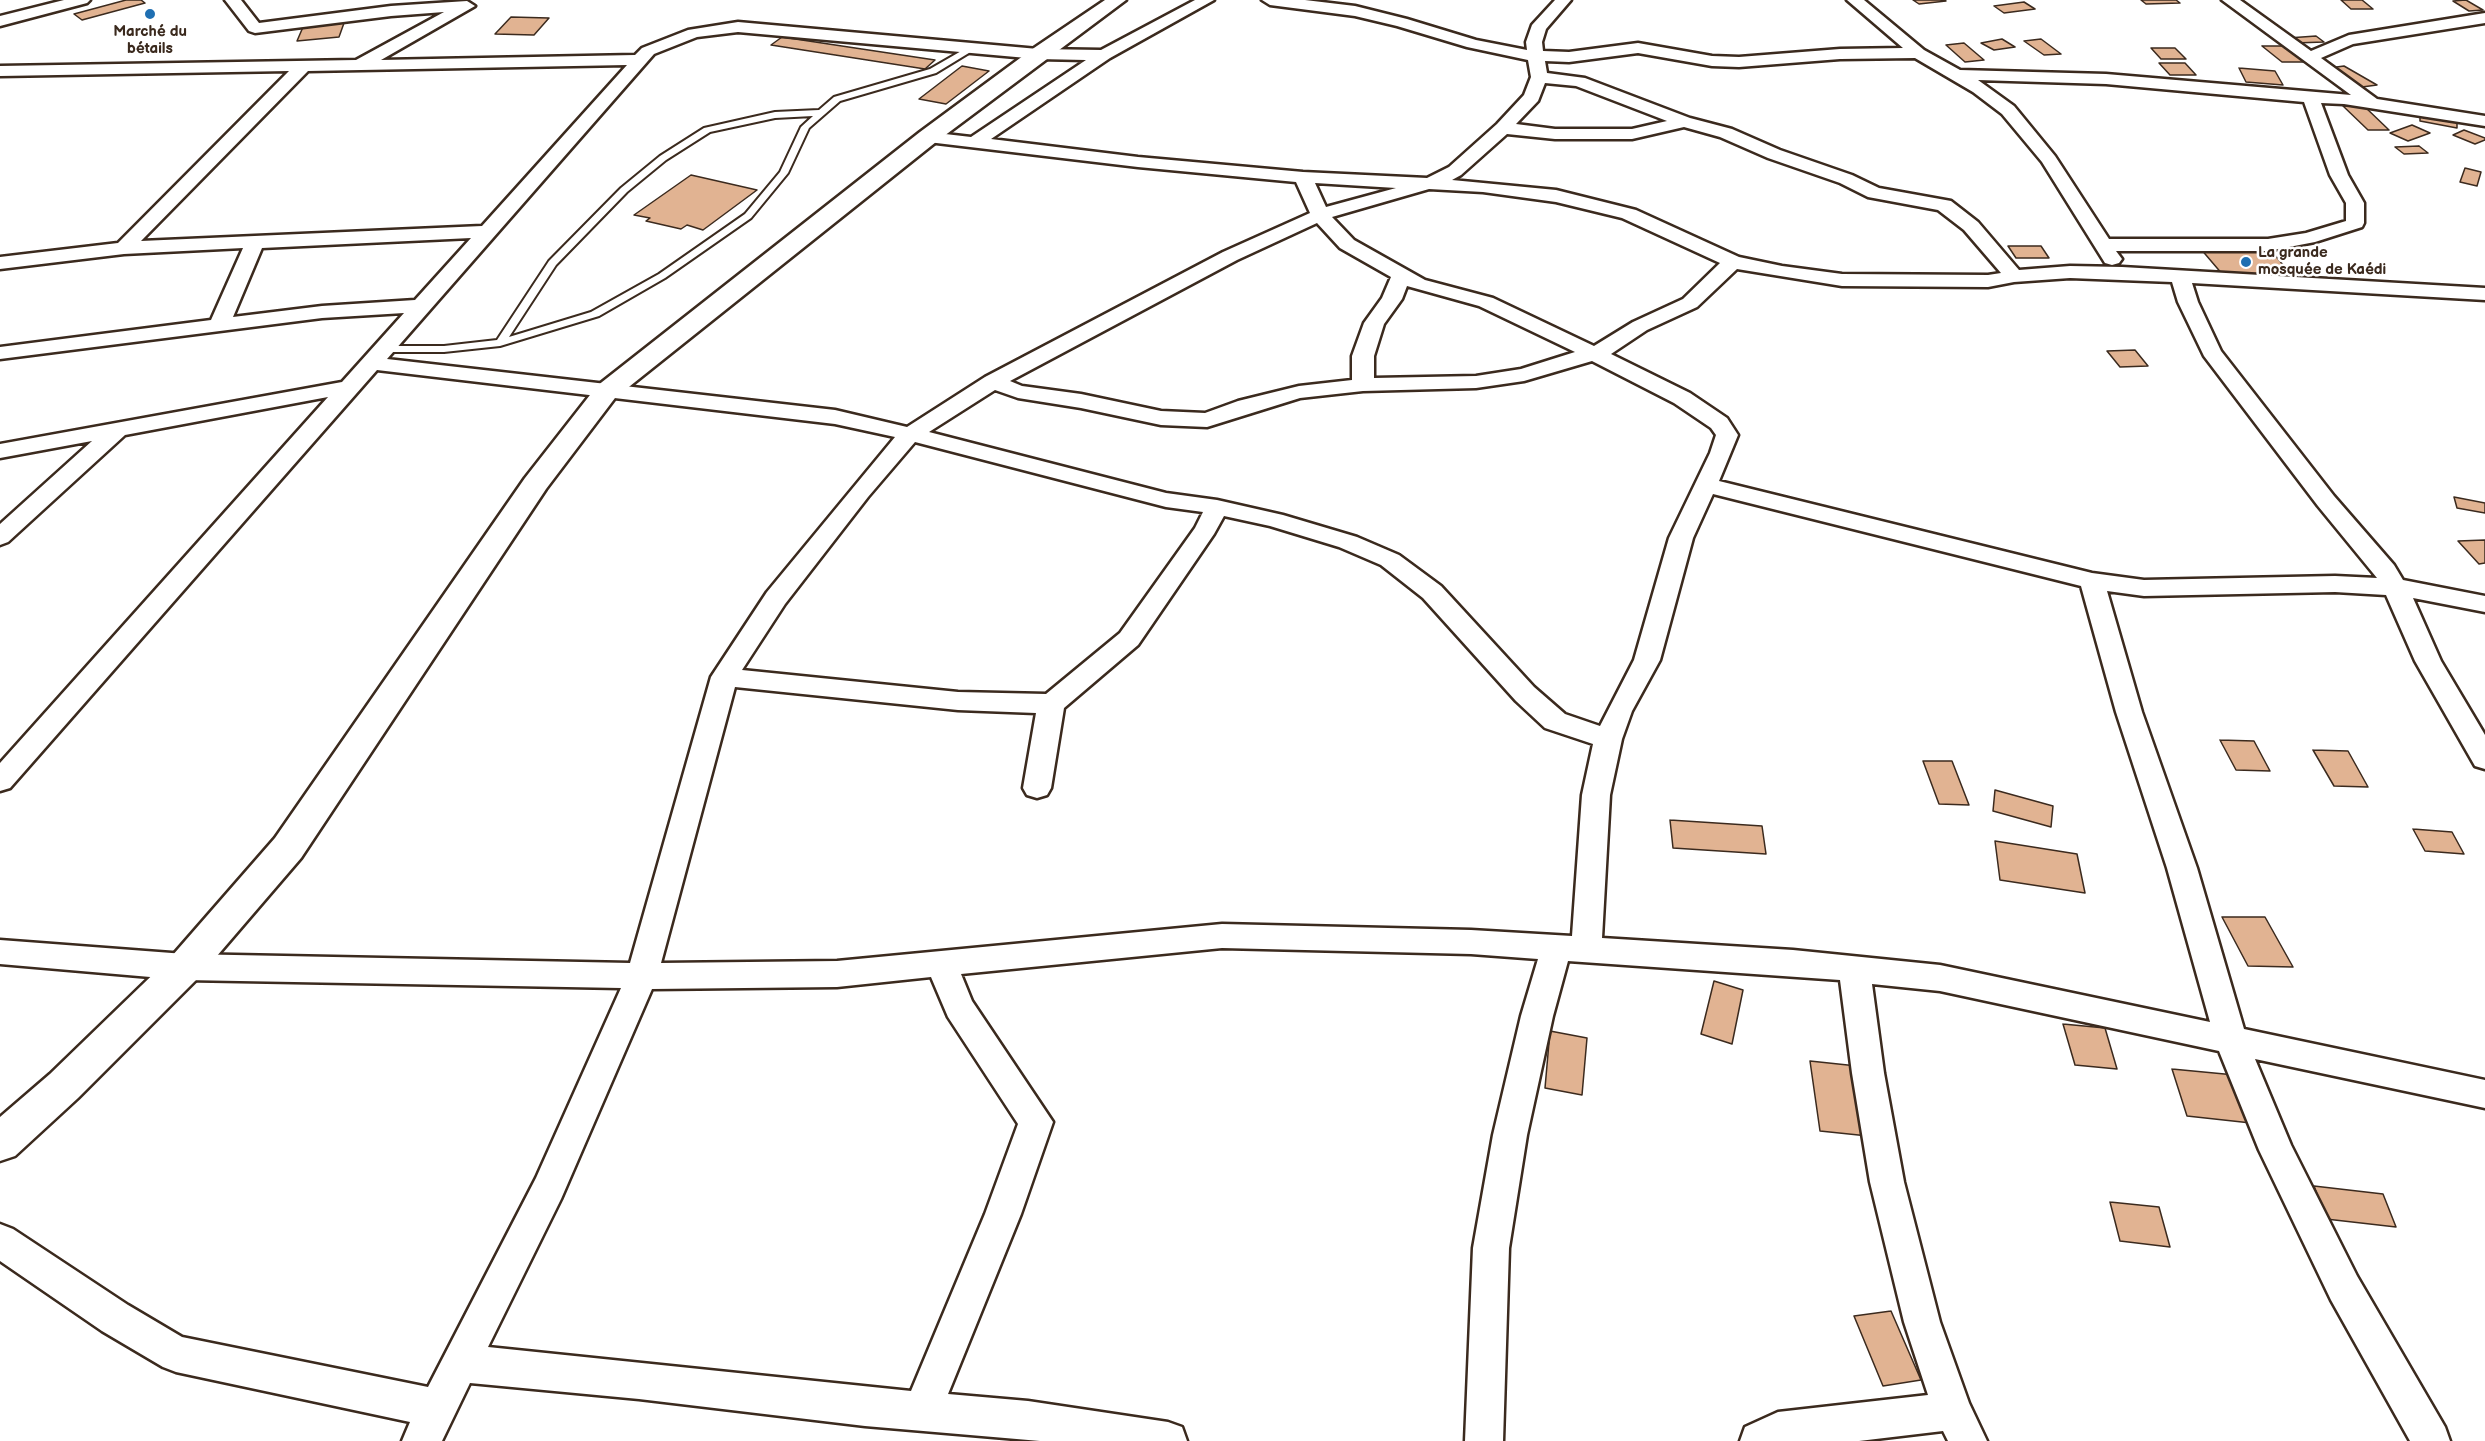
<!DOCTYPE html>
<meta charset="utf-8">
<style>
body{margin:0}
canvas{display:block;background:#fff}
</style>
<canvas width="2485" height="1441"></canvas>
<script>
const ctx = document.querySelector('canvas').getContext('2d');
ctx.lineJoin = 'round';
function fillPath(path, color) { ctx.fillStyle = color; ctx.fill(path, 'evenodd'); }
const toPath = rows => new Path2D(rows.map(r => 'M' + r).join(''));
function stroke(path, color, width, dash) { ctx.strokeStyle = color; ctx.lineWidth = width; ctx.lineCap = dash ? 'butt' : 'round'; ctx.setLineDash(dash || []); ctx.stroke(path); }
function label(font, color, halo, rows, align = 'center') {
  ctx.font = font + ' "Balsamiq Sans",sans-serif'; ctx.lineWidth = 5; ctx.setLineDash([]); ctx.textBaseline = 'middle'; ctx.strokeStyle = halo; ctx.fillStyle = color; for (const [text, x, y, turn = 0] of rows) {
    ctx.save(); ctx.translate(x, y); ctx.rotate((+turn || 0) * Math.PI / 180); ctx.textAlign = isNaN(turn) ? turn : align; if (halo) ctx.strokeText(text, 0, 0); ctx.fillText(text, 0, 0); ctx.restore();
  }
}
const building = toPath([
 [126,0,141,0,145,3,82,20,74,14,126,0],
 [1913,0,1944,0,1946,1,1919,4,1913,0],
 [2141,0,2176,0,2180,3,2146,4,2141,0],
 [2341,0,2362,0,2373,9,2351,9,2341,0],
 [2466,0,2483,10,2469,11,2453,1,2466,0],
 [2024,2,2035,9,2004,13,1994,6,2024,2],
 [511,17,549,18,534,35,495,34,511,17],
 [344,23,339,37,297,41,303,27,344,23],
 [2316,36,2324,42,2295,43,2288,38,2316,36],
 [782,37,935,60,925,69,771,45,782,37],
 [2002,39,2015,47,1994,50,1981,43,2002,39],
 [2041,39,2061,54,2044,55,2024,41,2041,39],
 [1964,43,1984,60,1965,62,1946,45,1964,43],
 [2262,46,2284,46,2304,62,2282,62,2262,46],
 [2151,48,2175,48,2186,59,2161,59,2151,48],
 [2159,63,2185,63,2196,75,2170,75,2159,63],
 [962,66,989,71,946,104,919,99,962,66],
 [2344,66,2377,85,2362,87,2329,68,2344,66],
 [2239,68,2275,71,2283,85,2246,82,2239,68],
 [2343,106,2364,106,2389,130,2368,130,2343,106],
 [2420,113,2457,120,2457,128,2420,121,2420,113],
 [2412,125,2430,133,2408,141,2390,133,2412,125],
 [2464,130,2485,138,2485,140,2475,144,2453,135,2464,130],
 [2419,146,2428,153,2404,154,2395,147,2419,146],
 [2465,168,2481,172,2477,186,2460,182,2465,168],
 [691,175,757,190,703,230,687,225,681,229,646,221,650,218,634,215,691,175],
 [2008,246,2041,246,2049,258,2016,258,2008,246],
 [2200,248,2269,248,2294,278,2223,275,2200,248],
 [2135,350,2148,366,2120,367,2107,351,2135,350],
 [2454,497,2485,503,2485,513,2457,508,2454,497],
 [2485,540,2485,563,2479,564,2458,541,2485,540],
 [2220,740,2254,741,2270,771,2236,770,2220,740],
 [2313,750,2348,751,2368,787,2334,786,2313,750],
 [1923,761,1952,761,1969,805,1939,804,1923,761],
 [1995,790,2053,806,2051,827,1993,811,1995,790],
 [1670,820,1762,826,1766,854,1673,848,1670,820],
 [2413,829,2452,832,2464,854,2425,851,2413,829],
 [1995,841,2077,854,2085,893,2000,880,1995,841],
 [2222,917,2265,917,2293,967,2248,966,2222,917],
 [1714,981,1743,990,1732,1044,1701,1034,1714,981],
 [2063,1024,2105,1028,2117,1069,2075,1065,2063,1024],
 [1550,1031,1587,1038,1582,1095,1545,1088,1550,1031],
 [1810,1061,1857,1066,1868,1136,1820,1131,1810,1061],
 [2172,1069,2235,1075,2251,1123,2187,1116,2172,1069],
 [2314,1186,2383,1194,2396,1227,2326,1219,2314,1186],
 [2110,1202,2159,1207,2170,1247,2120,1241,2110,1202],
 [1891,1311,1921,1380,1883,1386,1854,1316,1891,1311]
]);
fillPath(building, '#e1b392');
stroke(building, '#3b2a1e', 1.5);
const service = toPath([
 [970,46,977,48,936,73,840,101,809,128,788,173,751,218,665,278,599,316,500,346,444,352,384,352,379,349,384,346,444,346,497,340,549,261,621,188,660,156,704,128,775,112,819,110,834,97,930,69,970,46],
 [813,116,801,127,780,172,745,214,659,274,591,312,509,337,556,265,627,192,666,160,710,132,775,118,813,116]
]);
const minor = toPath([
 [64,0,90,0,87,3,0,26,0,16,64,0],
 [225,0,241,0,259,23,391,6,467,1,475,6,381,60,635,55,642,48,688,30,738,22,1038,49,1101,50,1195,0,1214,0,1110,58,991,139,1138,157,1303,172,1427,178,1449,167,1497,124,1524,95,1531,77,1528,60,1467,47,1397,26,1355,16,1270,5,1262,0,1305,0,1355,6,1407,19,1476,40,1527,50,1526,42,1532,25,1555,0,1571,0,1546,29,1542,42,1543,51,1569,52,1638,43,1712,56,1739,57,1840,49,1903,48,1847,0,1864,0,1924,50,1960,70,2106,74,2351,95,2222,0,2240,0,2311,51,2349,35,2485,13,2485,23,2353,44,2321,58,2377,99,2485,116,2485,126,2344,104,2321,103,2348,175,2364,203,2364,223,2362,227,2315,242,2268,251,2116,251,2122,259,2119,263,2112,265,2105,263,2042,162,2002,114,1973,92,1915,58,1840,59,1739,67,1712,66,1638,53,1569,62,1545,61,1547,73,1585,78,1690,118,1732,129,1780,150,1852,175,1879,188,1951,201,1978,222,2019,270,2070,266,2122,267,2485,288,2485,300,2192,283,2198,302,2221,351,2334,496,2394,565,2403,580,2485,596,2485,612,2413,598,2441,661,2485,735,2485,769,2475,766,2415,661,2386,595,2335,592,2144,596,2107,591,2142,712,2197,868,2244,1029,2485,1080,2485,1108,2255,1059,2291,1145,2357,1276,2445,1427,2450,1441,2410,1441,2331,1300,2259,1150,2219,1051,1940,991,1872,984,1884,1073,1904,1182,1940,1322,1969,1403,1987,1441,1948,1441,1943,1431,1859,1441,1740,1441,1745,1427,1778,1412,1928,1395,1904,1322,1870,1182,1852,1073,1840,980,1568,961,1553,1016,1527,1135,1509,1248,1503,1441,1465,1441,1473,1248,1493,1135,1521,1016,1538,959,1471,954,1222,948,961,974,972,1001,1053,1122,1021,1214,948,1394,1028,1401,1168,1422,1182,1427,1187,1441,1040,1441,865,1426,639,1399,470,1383,442,1441,402,1441,410,1422,176,1372,163,1367,102,1331,0,1261,0,1224,13,1229,128,1305,182,1337,428,1387,536,1178,621,988,185,980,0,964,0,940,185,954,630,963,711,677,767,592,895,437,835,424,377,370,10,788,0,791,0,763,328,397,125,435,8,542,0,545,0,524,92,441,0,458,0,444,342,382,404,313,322,318,0,359,0,347,211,320,243,248,124,254,0,269,0,257,118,243,289,71,0,76,0,66,356,60,444,12,391,16,255,33,249,31,225,0],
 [738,32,1038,59,1086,60,971,137,928,132,922,133,919,137,922,141,928,142,1138,167,1296,182,1310,213,1223,252,985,377,907,427,835,410,387,359,654,54,697,37,738,32],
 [627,65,482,226,141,241,308,71,627,65],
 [1978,80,2106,84,2304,102,2330,175,2346,203,2346,221,2306,233,2268,239,2109,239,2055,156,2014,106,1978,80],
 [1545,83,1576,86,1667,121,1632,129,1555,129,1516,124,1538,101,1545,83],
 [1684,127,1720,137,1768,158,1840,183,1868,197,1938,210,1964,230,2001,273,1988,275,1842,274,1782,266,1739,257,1636,210,1556,190,1452,180,1461,175,1507,134,1555,139,1632,139,1684,127],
 [1315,183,1396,188,1326,207,1315,183],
 [1429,189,1483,192,1556,202,1622,218,1720,263,1683,299,1633,322,1594,346,1493,298,1425,280,1354,240,1332,217,1429,189],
 [1317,223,1340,248,1391,277,1382,298,1364,323,1352,356,1352,380,1299,386,1238,401,1205,413,1161,411,1081,394,1022,386,1010,381,1237,260,1317,223],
 [471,238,415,300,322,306,233,317,262,248,471,238],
 [1737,269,1842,286,1988,287,2014,282,2070,278,2172,282,2178,302,2204,356,2318,506,2377,578,2335,576,2144,580,2092,573,1719,481,1738,435,1727,418,1690,393,1611,354,1647,330,1697,307,1737,269],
 [1407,286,1479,306,1575,352,1521,369,1476,376,1374,378,1374,356,1384,324,1402,299,1407,286],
 [1592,361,1674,403,1711,428,1716,435,1710,453,1669,538,1634,660,1600,726,1565,714,1534,687,1441,586,1399,555,1357,537,1283,515,1217,500,1166,493,929,432,995,390,1018,398,1081,408,1161,425,1207,427,1300,398,1363,391,1476,388,1524,381,1592,361],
 [915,442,1166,507,1203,512,1195,528,1120,633,1046,694,958,692,742,670,785,604,868,497,915,442],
 [1713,494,2081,586,2116,712,2167,868,2210,1022,1940,965,1793,950,1602,938,1610,795,1622,739,1632,711,1660,660,1693,538,1713,494],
 [1224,516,1270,526,1339,547,1381,565,1423,598,1516,701,1545,728,1593,744,1582,795,1572,936,1471,930,1222,924,837,961,661,963,735,687,958,710,1036,713,1023,788,1027,795,1037,798,1047,795,1051,788,1064,708,1138,645,1214,534,1224,516],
 [931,977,948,1017,1018,1124,985,1214,911,1391,488,1347,561,1199,652,989,837,987,931,977]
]);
const tertiary = toPath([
 [1105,0,1126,0,936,142,615,398,546,489,301,858,198,978,78,1098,15,1156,0,1161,0,1117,50,1074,172,956,275,838,525,478,597,386,920,132,1031,50,1105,0]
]);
stroke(service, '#3b2a1e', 4);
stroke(minor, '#3b2a1e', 5);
stroke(tertiary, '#3b2a1e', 5);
fillPath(service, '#fff');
fillPath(minor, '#fff');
fillPath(tertiary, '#fff');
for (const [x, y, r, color] of [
 [150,14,6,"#1f6fb2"],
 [2246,262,6,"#1f6fb2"]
]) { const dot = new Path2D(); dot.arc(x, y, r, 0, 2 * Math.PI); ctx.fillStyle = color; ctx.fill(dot); stroke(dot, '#fff', 2); }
label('bold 15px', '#3b2a1e', '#fff', [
 ["Marché du",150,32],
 ["bétails",150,49],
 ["La grande",2258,253,"left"],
 ["mosquée de Kaédi",2258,270,"left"]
]);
</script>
